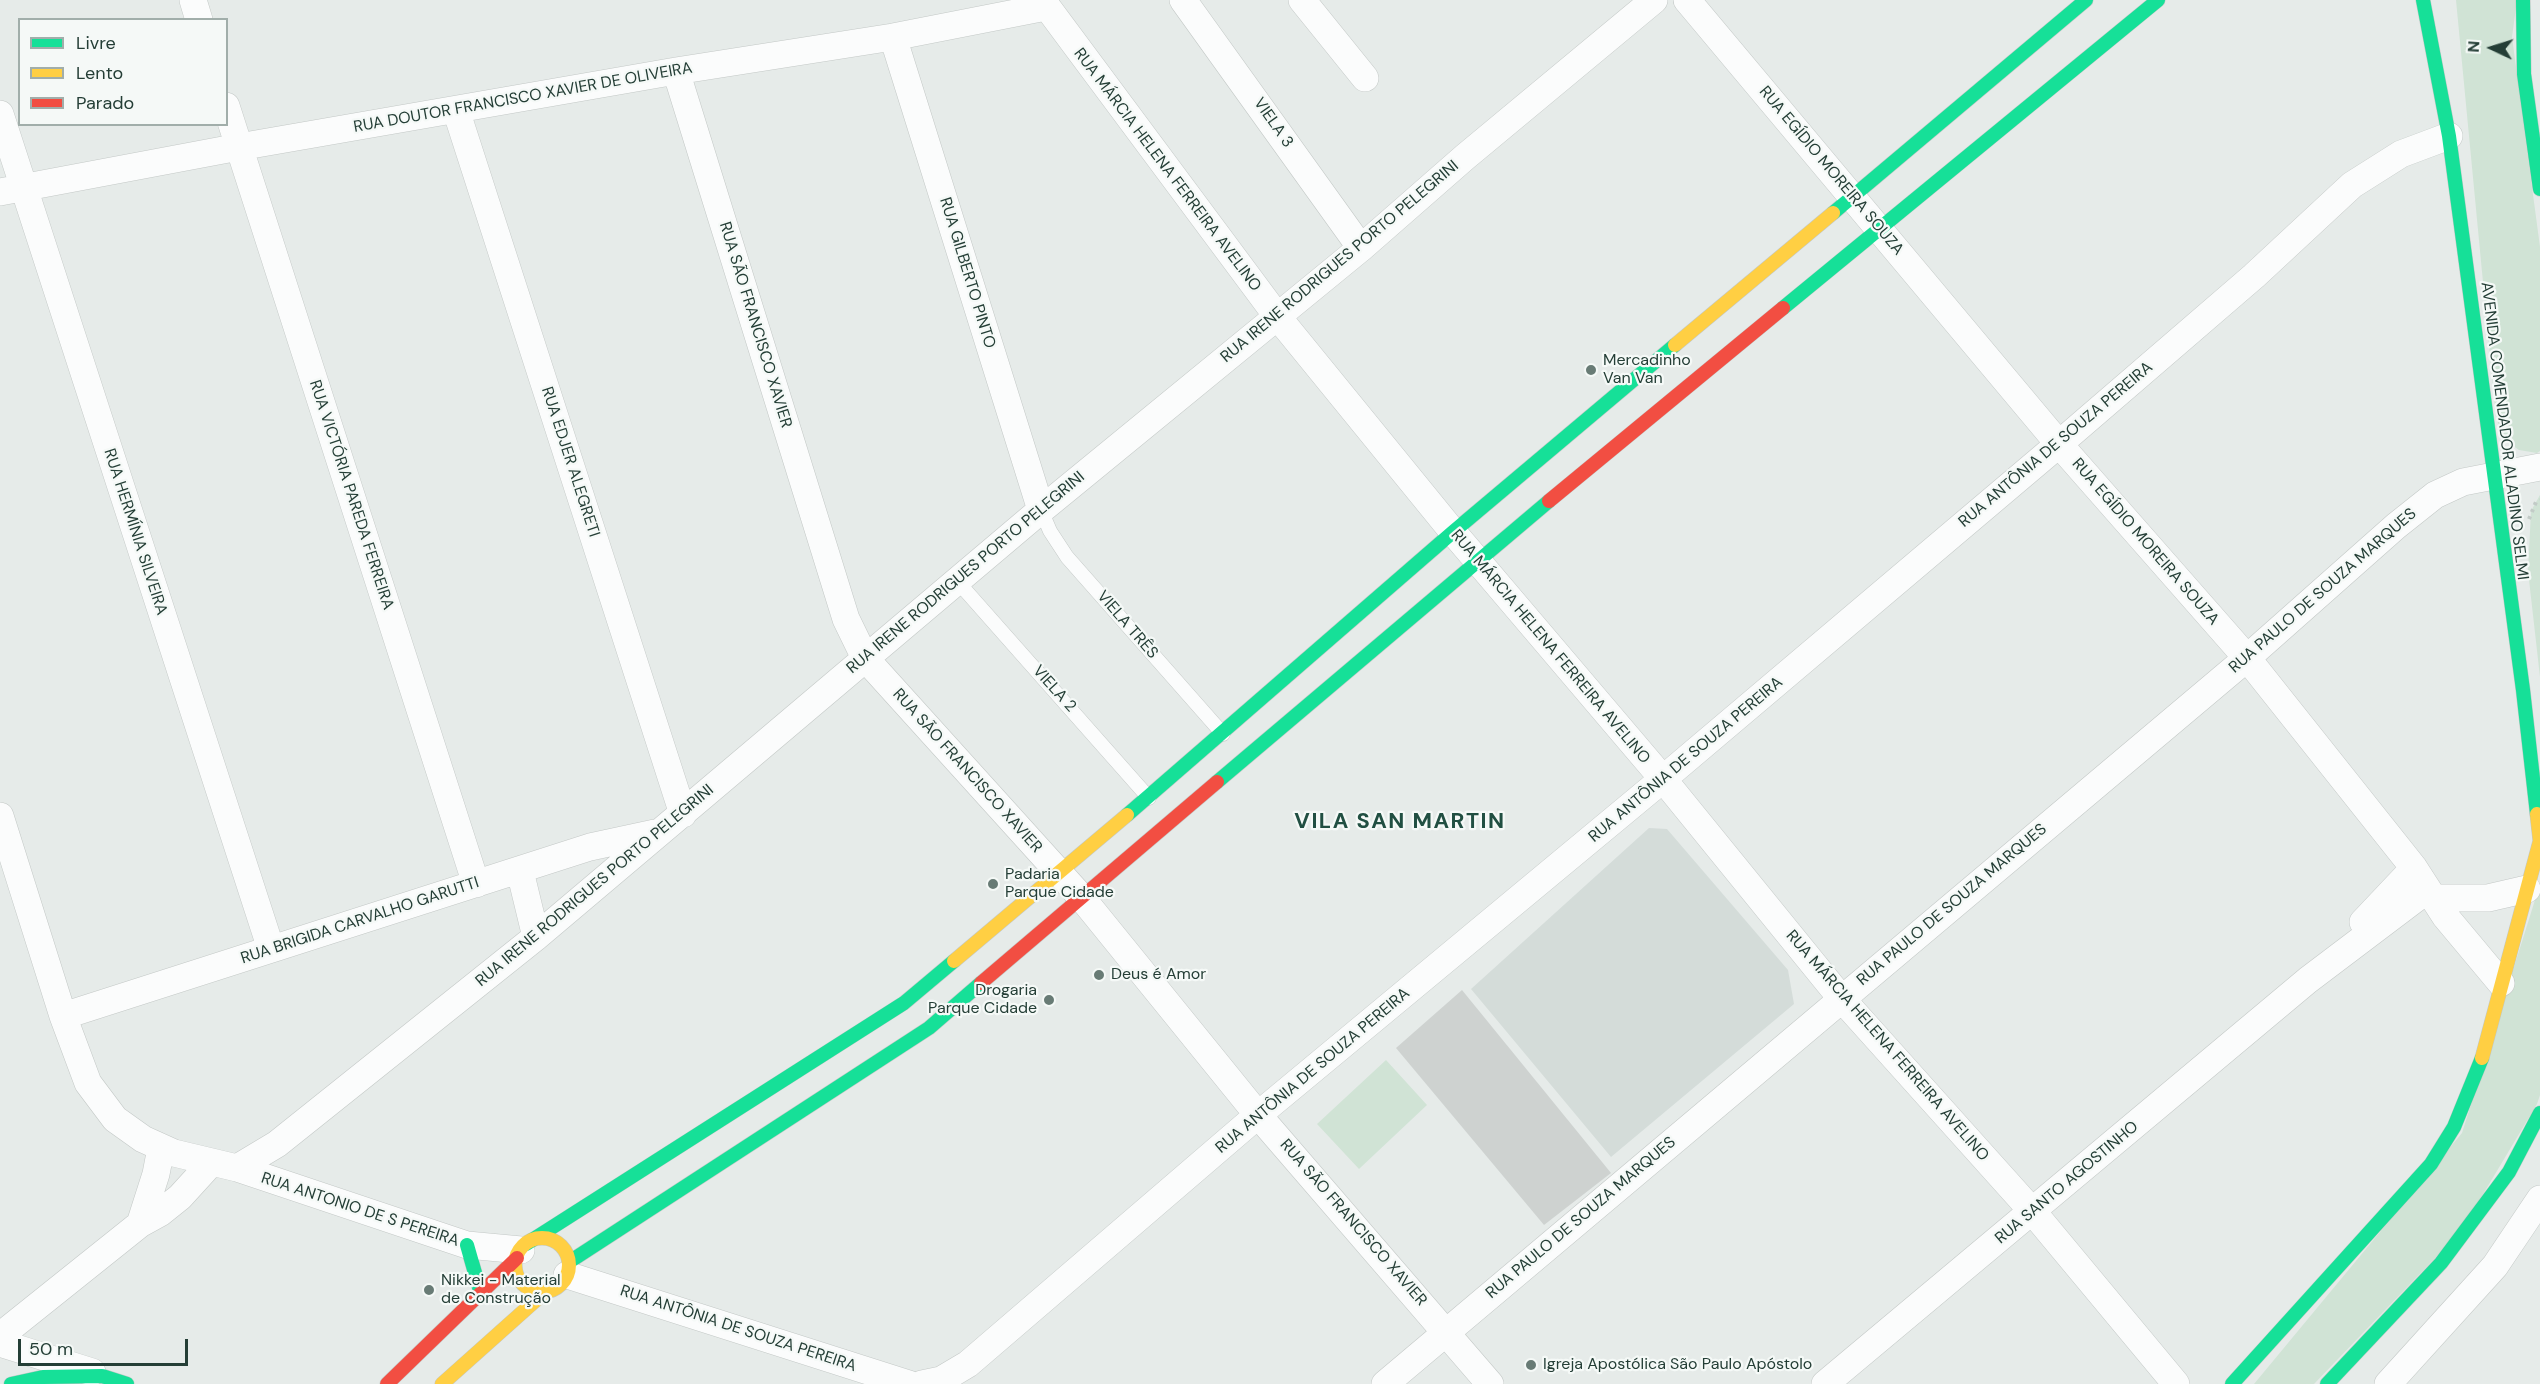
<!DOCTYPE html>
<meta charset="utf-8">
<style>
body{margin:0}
#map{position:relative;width:2540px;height:1384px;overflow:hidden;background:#e6ebe9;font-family:"DM Sans",sans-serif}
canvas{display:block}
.legend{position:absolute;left:18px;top:18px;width:210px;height:108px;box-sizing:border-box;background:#f5f9f7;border:2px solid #a1aeaa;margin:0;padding:8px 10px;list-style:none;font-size:18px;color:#243e36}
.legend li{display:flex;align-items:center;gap:12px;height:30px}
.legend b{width:30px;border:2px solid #a1aeaa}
.north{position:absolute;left:2462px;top:18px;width:60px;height:60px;-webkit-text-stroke:4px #f5f9f7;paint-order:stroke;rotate:274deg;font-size:16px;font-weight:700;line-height:24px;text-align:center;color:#243e36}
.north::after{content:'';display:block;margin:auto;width:21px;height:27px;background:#243e36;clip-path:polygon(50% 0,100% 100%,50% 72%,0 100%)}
.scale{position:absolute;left:18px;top:1339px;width:170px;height:27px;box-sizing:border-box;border:3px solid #243e36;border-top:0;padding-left:8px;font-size:18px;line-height:21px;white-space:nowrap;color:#243e36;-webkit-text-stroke:4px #f5f9f7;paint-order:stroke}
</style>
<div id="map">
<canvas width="2540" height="1384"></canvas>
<ul class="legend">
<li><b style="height:8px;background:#16e098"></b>Livre</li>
<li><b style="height:8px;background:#ffcf43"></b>Lento</li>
<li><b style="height:8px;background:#f24e42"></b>Parado</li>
</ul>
<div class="north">N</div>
<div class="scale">50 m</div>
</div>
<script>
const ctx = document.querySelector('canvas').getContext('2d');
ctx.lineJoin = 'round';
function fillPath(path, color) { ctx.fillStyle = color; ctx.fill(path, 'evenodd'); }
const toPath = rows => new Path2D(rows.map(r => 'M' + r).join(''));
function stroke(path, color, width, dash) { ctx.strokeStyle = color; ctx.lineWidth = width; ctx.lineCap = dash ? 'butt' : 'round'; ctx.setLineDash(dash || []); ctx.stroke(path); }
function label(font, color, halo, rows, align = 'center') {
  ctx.font = font + ' "DM Sans",sans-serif'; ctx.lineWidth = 4.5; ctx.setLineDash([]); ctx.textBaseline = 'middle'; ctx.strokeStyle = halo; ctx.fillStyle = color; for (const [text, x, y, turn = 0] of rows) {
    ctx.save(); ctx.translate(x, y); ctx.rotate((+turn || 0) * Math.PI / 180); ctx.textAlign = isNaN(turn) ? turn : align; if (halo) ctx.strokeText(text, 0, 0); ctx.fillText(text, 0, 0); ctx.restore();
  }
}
fillPath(toPath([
 [1649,828,1667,829,1788,970,1794,1004,1611,1157,1471,989]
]), '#d4dcd9');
fillPath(toPath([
 [2456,0,2517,0,2512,37,2540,247,2540,451,2537,453,2519,450,2506,441,2496,418],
 [2540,495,2540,677,2528,571,2531,511],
 [2540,884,2540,1095,2537,1104,2461,1231,2314,1384,2254,1384,2462,1133],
 [1386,1060,1427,1105,1359,1169,1317,1124]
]), '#d0e3d5');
fillPath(toPath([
 [1462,990,1611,1173,1544,1225,1396,1048]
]), '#ced2d0');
const lane = toPath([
 [1041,510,1050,531,1067,557,1223,734],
 [958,582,1149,798]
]);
const street = toPath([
 [193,0,199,20],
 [1042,0,1277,316,1453,532,1663,779,1841,998,2033,1212,2176,1384],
 [1183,0,1361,248],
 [1302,0,1365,78],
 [1687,0,2059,444,2247,658,2414,868,2445,916,2501,983],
 [893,37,1041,510],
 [676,71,846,619,865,658,1082,898,1258,1115,1490,1384],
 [226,106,476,884],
 [456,110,683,814],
 [0,114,271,949],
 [0,192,239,147,676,71,893,37,1046,7],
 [0,816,63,1016,88,1083,115,1119,143,1139,174,1153,237,1168,467,1245,521,1250],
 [520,871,536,937],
 [2432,898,2488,898,2527,889],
 [2363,922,2414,868],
 [63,1016,590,847,655,833],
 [237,1168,277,1144,536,937,1041,510,1361,248,1465,157,1654,0],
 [140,1224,156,1174,161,1148],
 [567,1275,909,1384],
 [0,1336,140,1224,160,1213,180,1197,211,1163],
 [0,1343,92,1372],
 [922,1384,941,1380,968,1364,1258,1115,1663,779,2059,444,2254,276,2352,185,2401,154,2449,136],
 [1385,1384,2247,658,2396,526,2435,495,2463,482,2540,467],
 [1825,1384,2308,980,2427,890],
 [2388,1384,2495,1266,2540,1199]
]);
const fast = toPath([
 [2423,0,2449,136,2523,690,2537,814],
 [2523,0,2524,74,2540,189],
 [1833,213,2086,0],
 [1783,308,2158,0],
 [1217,782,1549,501],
 [1127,815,1453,532,1675,345],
 [526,1244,904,1003,954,961],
 [467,1245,481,1294],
 [569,1262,929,1028,981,983],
 [11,1384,43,1377,102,1376,127,1384],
 [2232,1384,2431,1164,2454,1127,2482,1058],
 [2327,1384,2441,1263,2509,1172,2540,1113]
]);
const slow = toPath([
 [1675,345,1833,213],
 [954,961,1127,815],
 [2482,1058,2540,841,2537,814],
 '515 1265a27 27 0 1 1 54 0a27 27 0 1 1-54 0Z',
 [442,1384,545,1292]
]);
const jam = toPath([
 [1549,501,1783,308],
 [981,983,1217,782],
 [387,1384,517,1258]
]);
stroke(lane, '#c3c8c6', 15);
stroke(street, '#c3c8c6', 28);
stroke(fast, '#c2c8c6', 15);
stroke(slow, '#c2c8c6', 15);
stroke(jam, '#c2c8c6', 15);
stroke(toPath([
 [2529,519,2536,502,2540,500]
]), '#c2cbc7', 4, [3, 4.5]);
stroke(lane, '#fbfcfc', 14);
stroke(street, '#fbfcfc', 27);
stroke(fast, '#16e098', 14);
stroke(slow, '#ffcf43', 14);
stroke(jam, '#f24e42', 14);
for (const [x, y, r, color] of [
 [1591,370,6,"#687b75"],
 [993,884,6,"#687b75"],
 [1099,975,6,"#687b75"],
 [1049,1000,6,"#687b75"],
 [429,1290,6,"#687b75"],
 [1531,1365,6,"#687b75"]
]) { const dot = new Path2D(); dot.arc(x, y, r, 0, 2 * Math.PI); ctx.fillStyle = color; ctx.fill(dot); stroke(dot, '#f5f9f7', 2); }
label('16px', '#243e36', '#f5f9f7', [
 ["RUA DOUTOR FRANCISCO XAVIER DE OLIVEIRA",523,98,-10],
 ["VIELA 3",1273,123,55],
 ["RUA MÁRCIA HELENA FERREIRA AVELINO",1167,170,53],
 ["RUA EGÍDIO MOREIRA SOUZA",1831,171,50],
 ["RUA IRENE RODRIGUES PORTO PELEGRINI",1340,262,-40],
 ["RUA GILBERTO PINTO",967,273,73],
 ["RUA SÃO FRANCISCO XAVIER",755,325,73],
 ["AVENIDA COMENDADOR ALADINO SELMI",2504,431,83],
 ["RUA ANTÔNIA DE SOUZA PEREIRA",2056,445,-40],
 ["RUA EDJER ALEGRETI",570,462,72],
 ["RUA VICTÓRIA PAREDA FERREIRA",351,495,72],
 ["RUA HERMÍNIA SILVEIRA",135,532,72],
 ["RUA EGÍDIO MOREIRA SOUZA",2145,542,49],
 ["RUA IRENE RODRIGUES PORTO PELEGRINI",966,573,-40],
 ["RUA PAULO DE SOUZA MARQUES",2323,591,-41],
 ["VIELA TRÊS",1127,625,49],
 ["RUA MÁRCIA HELENA FERREIRA AVELINO",1550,647,50],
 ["VIELA 2",1054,689,48],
 ["RUA ANTÔNIA DE SOUZA PEREIRA",1686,760,-40],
 ["RUA SÃO FRANCISCO XAVIER",967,771,48],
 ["RUA IRENE RODRIGUES PORTO PELEGRINI",595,886,-40],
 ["RUA PAULO DE SOUZA MARQUES",1952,905,-40],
 ["RUA BRIGIDA CARVALHO GARUTTI",360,921,-18],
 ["RUA MÁRCIA HELENA FERREIRA AVELINO",1887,1046,49],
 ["RUA ANTÔNIA DE SOUZA PEREIRA",1313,1071,-40],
 ["RUA SANTO AGOSTINHO",2067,1183,-40],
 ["RUA ANTONIO DE S PEREIRA",360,1210,18],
 ["RUA PAULO DE SOUZA MARQUES",1581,1218,-40],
 ["RUA SÃO FRANCISCO XAVIER",1353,1223,49],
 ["RUA ANTÔNIA DE SOUZA PEREIRA",738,1329,18]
]);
label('16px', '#243e36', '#f5f9f7', [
 ["Mercadinho",1603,361],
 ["Van Van",1603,379],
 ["Padaria",1005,875],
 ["Parque Cidade",1005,893],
 ["Deus é Amor",1111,975],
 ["Drogaria",1037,991,"right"],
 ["Parque Cidade",1037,1009,"right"],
 ["Nikkei - Material",441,1281],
 ["de Construção",441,1299],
 ["Igreja Apostólica São Paulo Apóstolo",1543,1365]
], 'left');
ctx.letterSpacing = '1.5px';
label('bold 22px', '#214f42', '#f5f9f7', [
 ["VILA SAN MARTIN",1400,822]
]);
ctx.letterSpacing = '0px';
</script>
